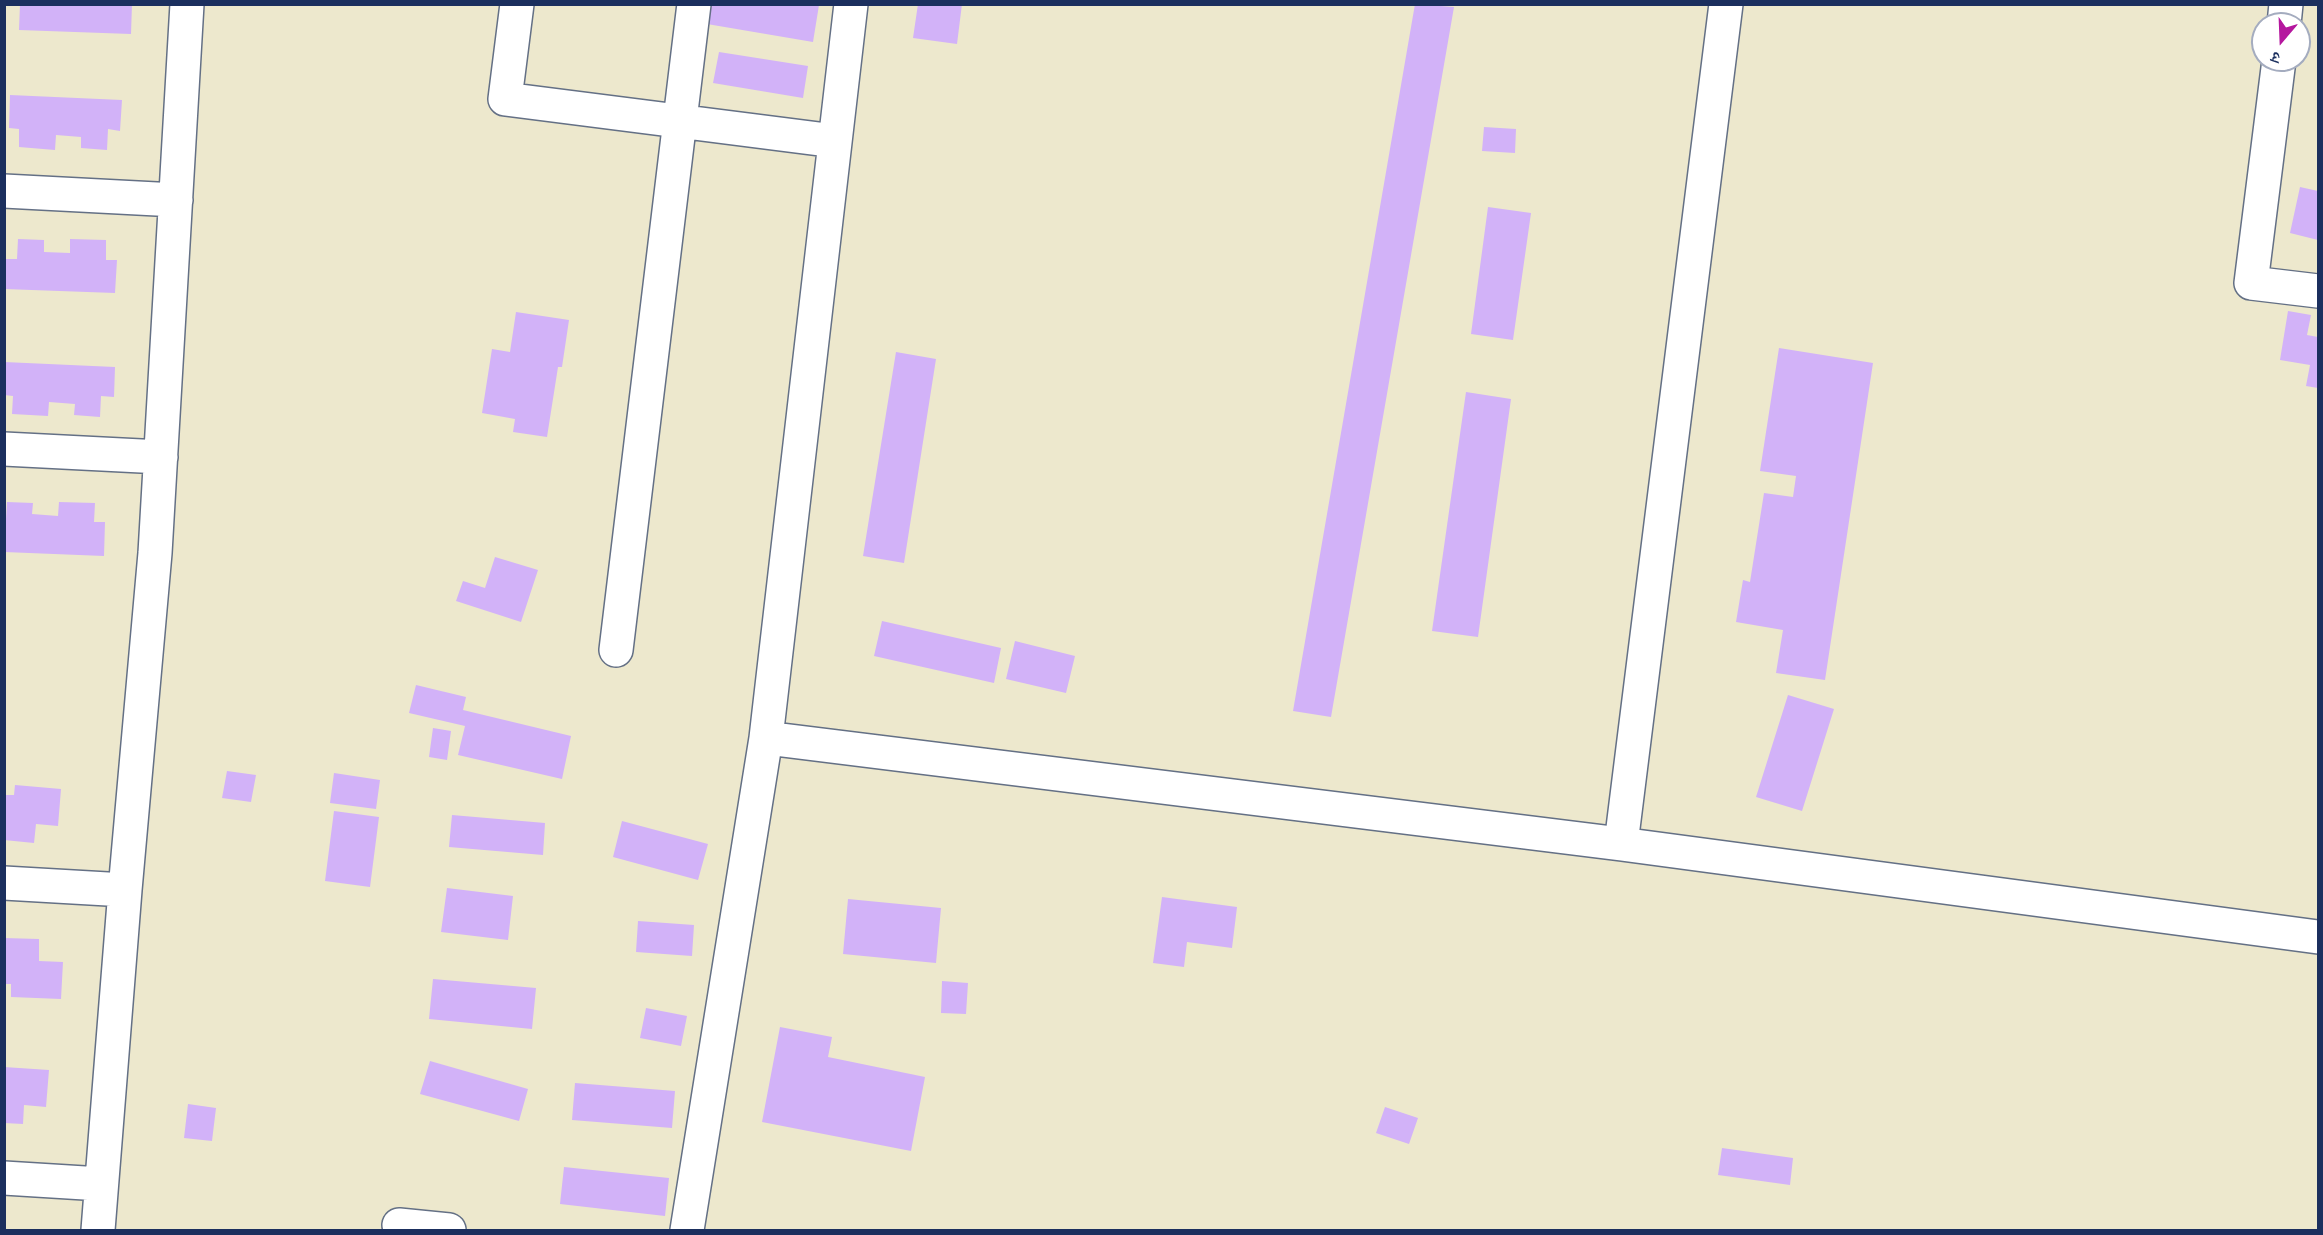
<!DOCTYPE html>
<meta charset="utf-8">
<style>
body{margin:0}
#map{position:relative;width:2323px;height:1235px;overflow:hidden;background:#ede8cd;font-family:"IM FELL DW Pica","Noto Serif Devanagari",serif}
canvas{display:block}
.frame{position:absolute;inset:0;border:6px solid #1b2f5e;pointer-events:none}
.north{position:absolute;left:2251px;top:12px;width:60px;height:60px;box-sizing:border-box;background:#fff;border:2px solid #a4acbf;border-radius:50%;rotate:199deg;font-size:16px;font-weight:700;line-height:24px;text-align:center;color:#1b2f5e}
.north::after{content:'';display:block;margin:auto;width:21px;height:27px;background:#b5179e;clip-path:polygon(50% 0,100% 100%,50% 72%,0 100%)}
</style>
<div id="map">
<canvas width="2323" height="1235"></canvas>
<div class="frame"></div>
<div class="north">उ</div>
</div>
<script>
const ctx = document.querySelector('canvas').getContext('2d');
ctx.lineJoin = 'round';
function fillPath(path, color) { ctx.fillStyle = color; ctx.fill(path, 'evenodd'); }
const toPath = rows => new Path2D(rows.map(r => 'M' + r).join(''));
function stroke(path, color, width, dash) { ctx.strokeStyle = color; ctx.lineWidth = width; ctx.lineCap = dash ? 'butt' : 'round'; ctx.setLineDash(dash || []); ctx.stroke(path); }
fillPath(toPath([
 [20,4,132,4,131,34,19,30],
 [711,4,819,5,813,42,707,24],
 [918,4,962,4,957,44,913,38],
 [1415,4,1454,7,1331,717,1293,711],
 [719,52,808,66,803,98,713,83],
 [10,95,122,100,120,131,108,129,107,150,81,148,81,137,56,135,55,150,19,147,19,129,9,128],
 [1484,127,1516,129,1515,153,1482,151],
 [2300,187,2318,191,2318,240,2290,233],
 [1488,207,1531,213,1513,340,1471,334],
 [18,239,44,240,44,252,70,253,70,239,106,240,106,260,117,260,115,293,4,289,5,259,17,259],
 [2288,311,2311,315,2307,335,2318,337,2318,388,2306,386,2310,365,2280,360],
 [516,312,569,320,562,367,558,367,547,437,513,432,515,419,482,413,492,349,510,352],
 [1779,348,1873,363,1825,680,1776,673,1783,630,1736,622,1743,580,1750,582,1764,493,1793,497,1796,476,1760,471],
 [896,352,936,359,904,563,863,556],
 [4,362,115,367,114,397,101,396,100,417,74,415,75,404,49,402,48,416,12,414,13,396,4,395],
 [1466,392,1511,399,1478,637,1432,631],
 [7,502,33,503,32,514,58,516,59,502,95,503,94,522,105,522,104,556,4,552],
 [495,557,538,570,521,622,456,601,463,581,485,588],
 [882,621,1001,648,994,683,874,656],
 [1015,641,1075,656,1066,693,1006,679],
 [416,685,466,697,463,710,571,736,562,779,458,755,465,726,409,713],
 [1788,695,1834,709,1802,811,1756,797],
 [433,728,451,731,447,760,429,757],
 [227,771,256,775,251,802,222,798],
 [334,773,380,780,376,809,330,803],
 [15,785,61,789,58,826,36,824,34,843,4,840,4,795,14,795],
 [334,811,379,817,370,887,325,881],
 [452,815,545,823,543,855,449,847],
 [622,821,708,844,698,880,613,857],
 [447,888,513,896,508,940,441,932],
 [1162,897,1237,907,1232,948,1187,942,1184,967,1153,963],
 [848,899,941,908,936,963,843,954],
 [638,921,694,925,692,956,636,952],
 [4,938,39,939,39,961,63,962,61,999,11,997,11,984,4,984],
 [433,979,536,988,532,1029,429,1019],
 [942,981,968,983,966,1014,941,1013],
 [646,1008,687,1016,681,1046,640,1038],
 [780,1027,832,1037,828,1057,925,1077,911,1151,762,1122],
 [430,1061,528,1089,519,1121,420,1094],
 [4,1067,49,1070,46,1107,24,1105,23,1124,4,1123],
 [575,1083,675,1091,672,1128,572,1120],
 [188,1104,216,1108,212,1141,184,1138],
 [1385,1107,1418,1118,1409,1144,1376,1133],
 [1722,1148,1793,1158,1790,1185,1718,1175],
 [564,1167,669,1178,665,1216,560,1204]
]), '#d2b2f8');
const minor = toPath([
 [517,4,505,99,835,141],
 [851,4,766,738,1621,844,2318,937],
 [2284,24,2286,4],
 [2279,60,2251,283,2318,291],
 [4,191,176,200],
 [4,449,161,457],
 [616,650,694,4],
 [1621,844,1726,4],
 [4,883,125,890],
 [4,1178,101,1184],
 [399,1225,449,1230],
 [98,1230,125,890,155,553,187,4],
 [687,1230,766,738]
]);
stroke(minor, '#647085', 36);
stroke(minor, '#fff', 33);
</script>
